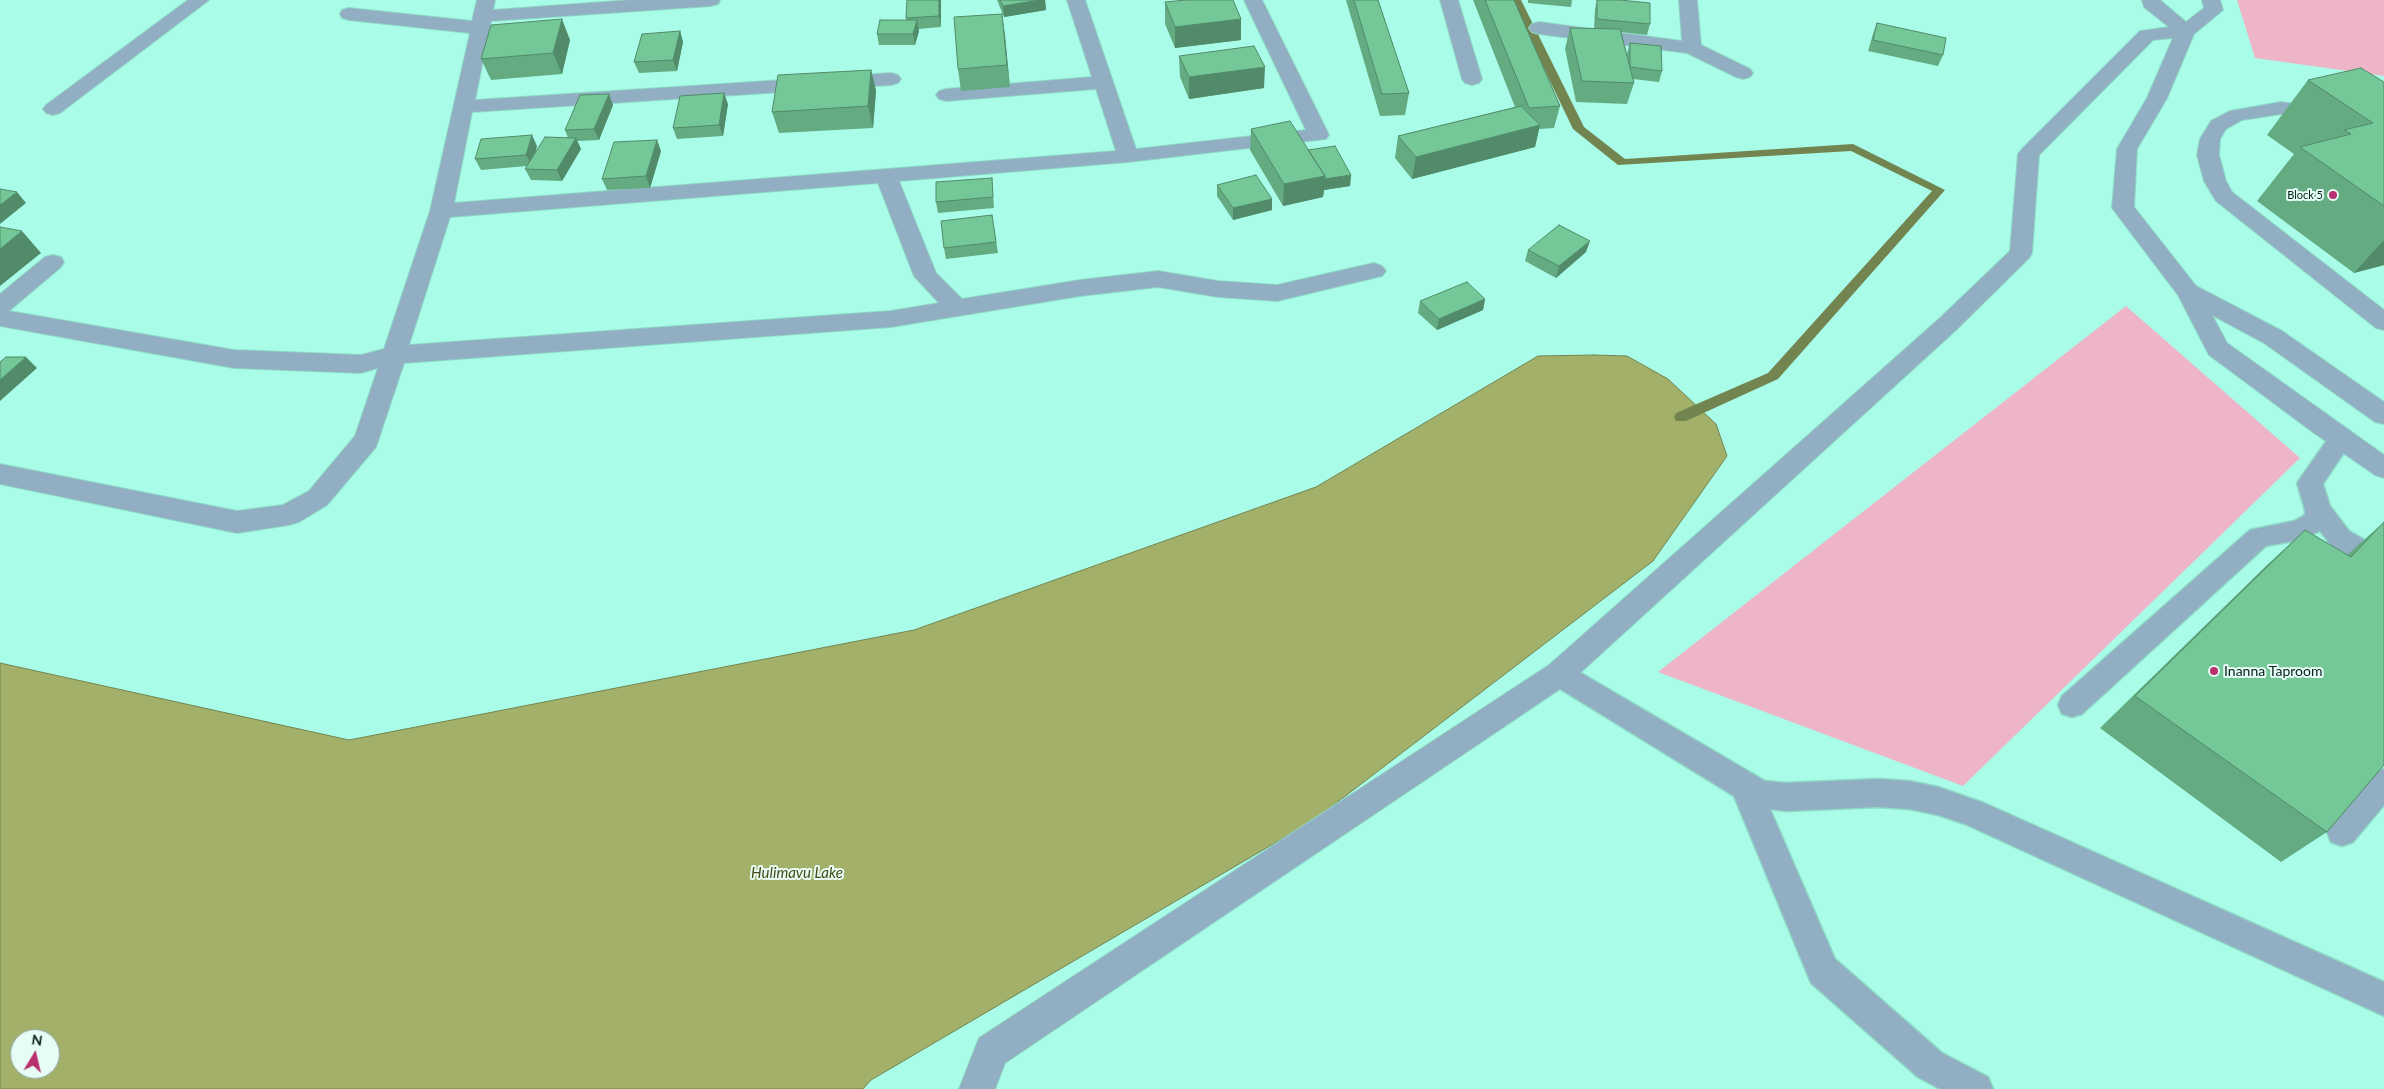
<!DOCTYPE html>
<style>
body{margin:0}
#map{position:relative;width:2384px;height:1089px;overflow:hidden;background:#a9fde8;font-family:Lato,sans-serif}
canvas{display:block}
.north{position:absolute;left:10px;top:1029px;width:50px;height:50px;box-sizing:border-box;background:#e8fcf6;border:1px solid #8ba49e;border-radius:50%;rotate:9deg;font-size:14px;font-weight:700;line-height:20px;text-align:center;color:#002019}
.north::after{content:'';display:block;margin:auto;width:18px;height:22px;background:#b8306e;clip-path:polygon(50% 0,100% 100%,50% 72%,0 100%)}
</style>
<div id="map">
<canvas width="2384" height="1089"></canvas>
<div class="north">N</div>
</div>
<script>
const ctx = document.querySelector('canvas').getContext('2d');
ctx.lineJoin = 'round';
function fillPath(path, color) { ctx.fillStyle = color; ctx.fill(path, 'evenodd'); }
const toPath = rows => new Path2D(rows.map(r => 'M' + r).join(''));
function stroke(path, color, width, dash) { ctx.strokeStyle = color; ctx.lineWidth = width; ctx.lineCap = dash ? 'butt' : 'round'; ctx.setLineDash(dash || []); ctx.stroke(path); }
function label(font, color, halo, rows, align = 'center') {
  ctx.font = font + ' Lato,sans-serif'; ctx.lineWidth = 4; ctx.setLineDash([]); ctx.textBaseline = 'middle'; ctx.strokeStyle = halo; ctx.fillStyle = color; for (const [text, x, y, turn = 0] of rows) {
    ctx.save(); ctx.translate(x, y); ctx.rotate((+turn || 0) * Math.PI / 180); ctx.textAlign = isNaN(turn) ? turn : align; if (halo) ctx.strokeText(text, 0, 0); ctx.fillText(text, 0, 0); ctx.restore();
  }
}
fillPath(toPath([
 [2237,0,2384,0,2384,76,2255,58],
 [2126,306,2300,458,1963,786,1658,672]
]), '#edb5c7');
const water = toPath([
 [1594,355,1627,356,1668,379,1716,424,1727,456,1653,561,1314,820,871,1080,863,1089,0,1089,0,663,349,740,914,630,1316,487,1538,356,1594,355],
 [20,1039,50,1039,50,1069,20,1069,20,1039]
]);
fillPath(water, '#a3b069');
stroke(water, '#728551', 1);
fillPath(toPath([
 [1511,0,1521,0,1584,127,1625,159,1853,144,1945,190,1778,379,1686,421,1676,421,1674,417,1676,413,1768,373,1932,191,1851,151,1618,165,1573,129,1511,0]
]), '#728551');
const service = toPath([
 [2341,430,2350,433,2353,439,2323,484,2330,506,2349,531,2384,551,2384,575,2375,571,2331,545,2320,531,2299,540,2266,546,2082,714,2072,717,2062,714,2058,705,2062,696,2250,530,2294,521,2305,515,2305,510,2297,483,2332,433,2341,430],
 [1559,662,1569,666,1765,781,1786,783,1878,779,1909,781,1938,787,1984,803,2384,982,2384,1016,1965,824,1938,815,1909,809,1878,807,1786,811,1770,809,1835,959,1942,1053,1988,1077,1993,1089,1940,1089,1918,1077,1811,983,1734,796,1549,682,1545,674,1549,666,1559,662],
 [2384,769,2384,805,2353,842,2342,846,2331,842,2327,832,2331,822,2373,773,2384,769]
]);
const minor = toPath([
 [188,0,209,0,60,113,53,115,46,113,43,109,46,105,188,0],
 [477,0,495,0,493,10,631,0,720,0,718,4,711,6,491,21,475,100,891,73,898,75,901,79,898,83,891,85,472,112,454,203,1116,151,1096,89,946,101,939,99,936,95,939,91,946,89,1092,77,1067,0,1085,0,1136,149,1306,130,1244,0,1262,0,1329,135,1326,139,1128,162,899,181,936,273,962,299,1080,280,1158,271,1218,281,1277,285,1374,263,1382,266,1386,271,1382,276,1277,301,1218,297,1158,287,1080,296,891,327,404,363,376,447,327,505,299,522,289,525,237,533,0,484,0,464,237,511,283,505,309,491,355,436,378,368,361,373,234,368,0,326,0,294,45,257,53,255,61,257,64,262,61,267,9,311,234,350,361,355,384,349,430,211,470,33,349,20,342,18,340,14,342,10,349,8,472,21,477,0],
 [878,183,914,276,939,303,891,311,409,345,450,217,878,183],
 [1440,0,1458,0,1482,79,1479,83,1472,85,1465,83,1462,79,1440,0],
 [1679,0,1697,0,1701,45,1750,69,1753,73,1750,77,1743,79,1736,77,1687,53,1539,34,1532,32,1529,28,1532,24,1539,22,1682,41,1679,0],
 [2142,0,2160,0,2186,22,2204,8,2202,0,2220,0,2223,10,2194,34,2167,98,2137,149,2134,207,2196,286,2282,331,2384,402,2384,424,2375,422,2264,343,2212,315,2227,343,2384,455,2384,478,2375,475,2314,433,2209,355,2178,295,2112,208,2117,149,2147,98,2173,38,2153,40,2039,155,2032,253,2029,258,1956,330,1569,683,1005,1063,995,1089,959,1089,979,1038,1549,665,1940,318,2010,251,2018,154,2022,149,2140,31,2169,27,2144,7,2142,0],
 [2281,102,2384,116,2384,128,2281,114,2242,120,2226,129,2220,139,2219,155,2226,181,2232,192,2384,310,2384,330,2376,328,2216,201,2204,181,2197,155,2200,139,2211,121,2230,111,2281,102]
]);
stroke(service, '#8edac7', 3);
stroke(minor, '#8edac7', 2);
fillPath(service, '#91aec2');
fillPath(minor, '#91aec2');
fillPath(toPath([
 [907,0,941,0,941,27,918,29,919,31,915,45,879,45,877,34,906,20],
 [997,0,1045,0,1046,10,1004,17],
 [1346,0,1378,0,1409,93,1405,115,1380,116],
 [1473,0,1514,0,1560,106,1554,128,1539,129,1535,147,1412,179,1395,158,1398,136,1515,107],
 [1528,0,1572,0,1571,7,1528,3],
 [1597,0,1620,0,1650,24,1647,35,1621,32,1627,54,1630,43,1662,71,1659,82,1633,79,1634,83,1627,104,1576,102,1565,49,1570,28,1594,29,1595,9],
 [1165,2,1241,19,1241,40,1175,48,1165,24],
 [1002,14,1010,87,961,91,958,69],
 [1877,23,1943,55,1938,66,1868,51,1873,34],
 [680,31,683,42,677,71,639,73,634,62],
 [570,40,562,74,491,80,481,59],
 [1179,56,1264,88,1189,99,1180,77],
 [871,70,876,91,873,128,779,133,772,112],
 [2308,80,2384,82,2384,265,2354,273,2257,201,2294,154,2267,135],
 [728,104,723,136,677,139,673,128],
 [613,105,599,140,577,141,581,149,562,181,531,180,525,169,527,166,481,170,475,159,537,146,535,153,568,138,565,130],
 [1251,129,1351,175,1350,186,1324,190,1323,197,1283,206,1250,150],
 [661,151,650,188,607,190,602,179],
 [992,178,994,208,938,213,936,202],
 [1217,185,1272,199,1272,210,1233,220,1217,196],
 [992,215,998,253,946,259,944,248],
 [1528,250,1586,252,1556,278,1525,261],
 [1485,299,1483,310,1437,330,1418,313,1420,301],
 [2384,522,2327,832,2281,862,2100,728,2267,565,2305,530,2347,555]
]), '#64ab82');
fillPath(toPath([
 [939,0,941,0,941,27,939,16],
 [1040,0,1045,0,1046,10,1004,17,1003,6],
 [1002,14,1005,35,1010,87,1007,65],
 [562,19,570,40,562,74,553,53],
 [1241,19,1241,40,1175,48,1175,27],
 [917,20,919,31,915,45,913,34],
 [680,31,683,42,677,71,673,60],
 [1265,67,1264,88,1189,99,1189,77],
 [871,70,876,91,873,128,868,106],
 [724,93,728,104,723,136,719,125],
 [609,94,613,105,599,140,594,129],
 [1540,125,1535,147,1412,179,1416,157],
 [532,135,537,146,532,166,526,155],
 [576,138,581,149,562,181,557,170],
 [657,140,661,151,650,188,646,176],
 [1351,175,1350,186,1324,190,1323,197,1283,206,1284,184,1325,176],
 [17,192,26,203,0,224,0,205],
 [1272,199,1272,210,1233,220,1233,208],
 [22,231,41,253,0,286,0,249],
 [2384,240,2384,265,2354,273],
 [1590,241,1586,252,1556,278,1559,266],
 [1485,299,1483,310,1437,330,1439,319],
 [26,357,37,368,0,401,0,380]
]), '#518b6a');
const building = toPath([
 [907,0,939,0,939,16,906,18,907,0],
 [1000,0,1040,0,1003,6,1000,0],
 [1186,0,1233,0,1241,19,1175,27,1165,2,1186,0],
 [1354,0,1378,0,1409,93,1382,94,1354,0],
 [1485,0,1514,0,1560,106,1529,108,1485,0],
 [1597,0,1620,0,1650,3,1650,24,1597,19,1597,0],
 [1002,14,1007,65,958,69,954,17,1002,14],
 [562,19,553,53,481,59,491,25,562,19],
 [880,20,917,20,913,34,877,34,880,20],
 [1877,23,1946,38,1943,55,1873,40,1877,23],
 [1570,28,1620,29,1634,83,1582,81,1570,28],
 [680,31,673,60,634,62,642,34,680,31],
 [1630,43,1661,46,1662,71,1630,67,1630,43],
 [1254,46,1265,67,1189,77,1179,56,1254,46],
 [2361,68,2384,82,2384,206,2300,147,2351,134,2344,130,2373,123,2308,80,2361,68],
 [871,70,868,106,772,112,778,75,871,70],
 [724,93,719,125,673,128,680,96,724,93],
 [609,94,594,129,565,130,580,95,609,94],
 [1521,106,1540,125,1416,157,1398,136,1521,106],
 [1290,121,1325,176,1284,184,1251,129,1290,121],
 [532,135,526,155,475,159,481,139,532,135],
 [545,137,576,138,557,170,525,169,545,137],
 [657,140,646,176,602,179,614,142,657,140],
 [1335,146,1351,175,1325,179,1325,176,1308,150,1335,146],
 [1256,175,1272,199,1233,208,1217,185,1256,175],
 [992,178,993,197,936,202,936,182,992,178],
 [0,189,17,192,0,205,0,189],
 [992,215,996,242,944,248,941,221,992,215],
 [1559,225,1590,241,1559,266,1528,250,1559,225],
 [0,227,22,231,0,249,0,227],
 [1467,282,1485,299,1439,319,1420,301,1467,282],
 [6,357,26,357,0,380,0,362,6,357],
 [2384,522,2384,765,2327,832,2135,696,2305,530,2351,557,2384,522]
]);
fillPath(building, '#74c797');
stroke(building, '#518b6a', 1);
for (const [x, y, r, color] of [
 [2333,195,5,"#b8306e"],
 [2214,671,5,"#b8306e"]
]) { const dot = new Path2D(); dot.arc(x, y, r, 0, 2 * Math.PI); ctx.fillStyle = color; ctx.fill(dot); stroke(dot, '#e8fcf6', 2); }
label('11px', '#002019', '#e8fcf6', [
 ["Block 5",2323,195]
], 'right');
label('14px', '#002019', '#e8fcf6', [
 ["Inanna Taproom",2224,671]
], 'left');
label('italic 15px', '#434b16', '#e8fcf6', [
 ["Hulimavu Lake",797,873]
]);
</script>
